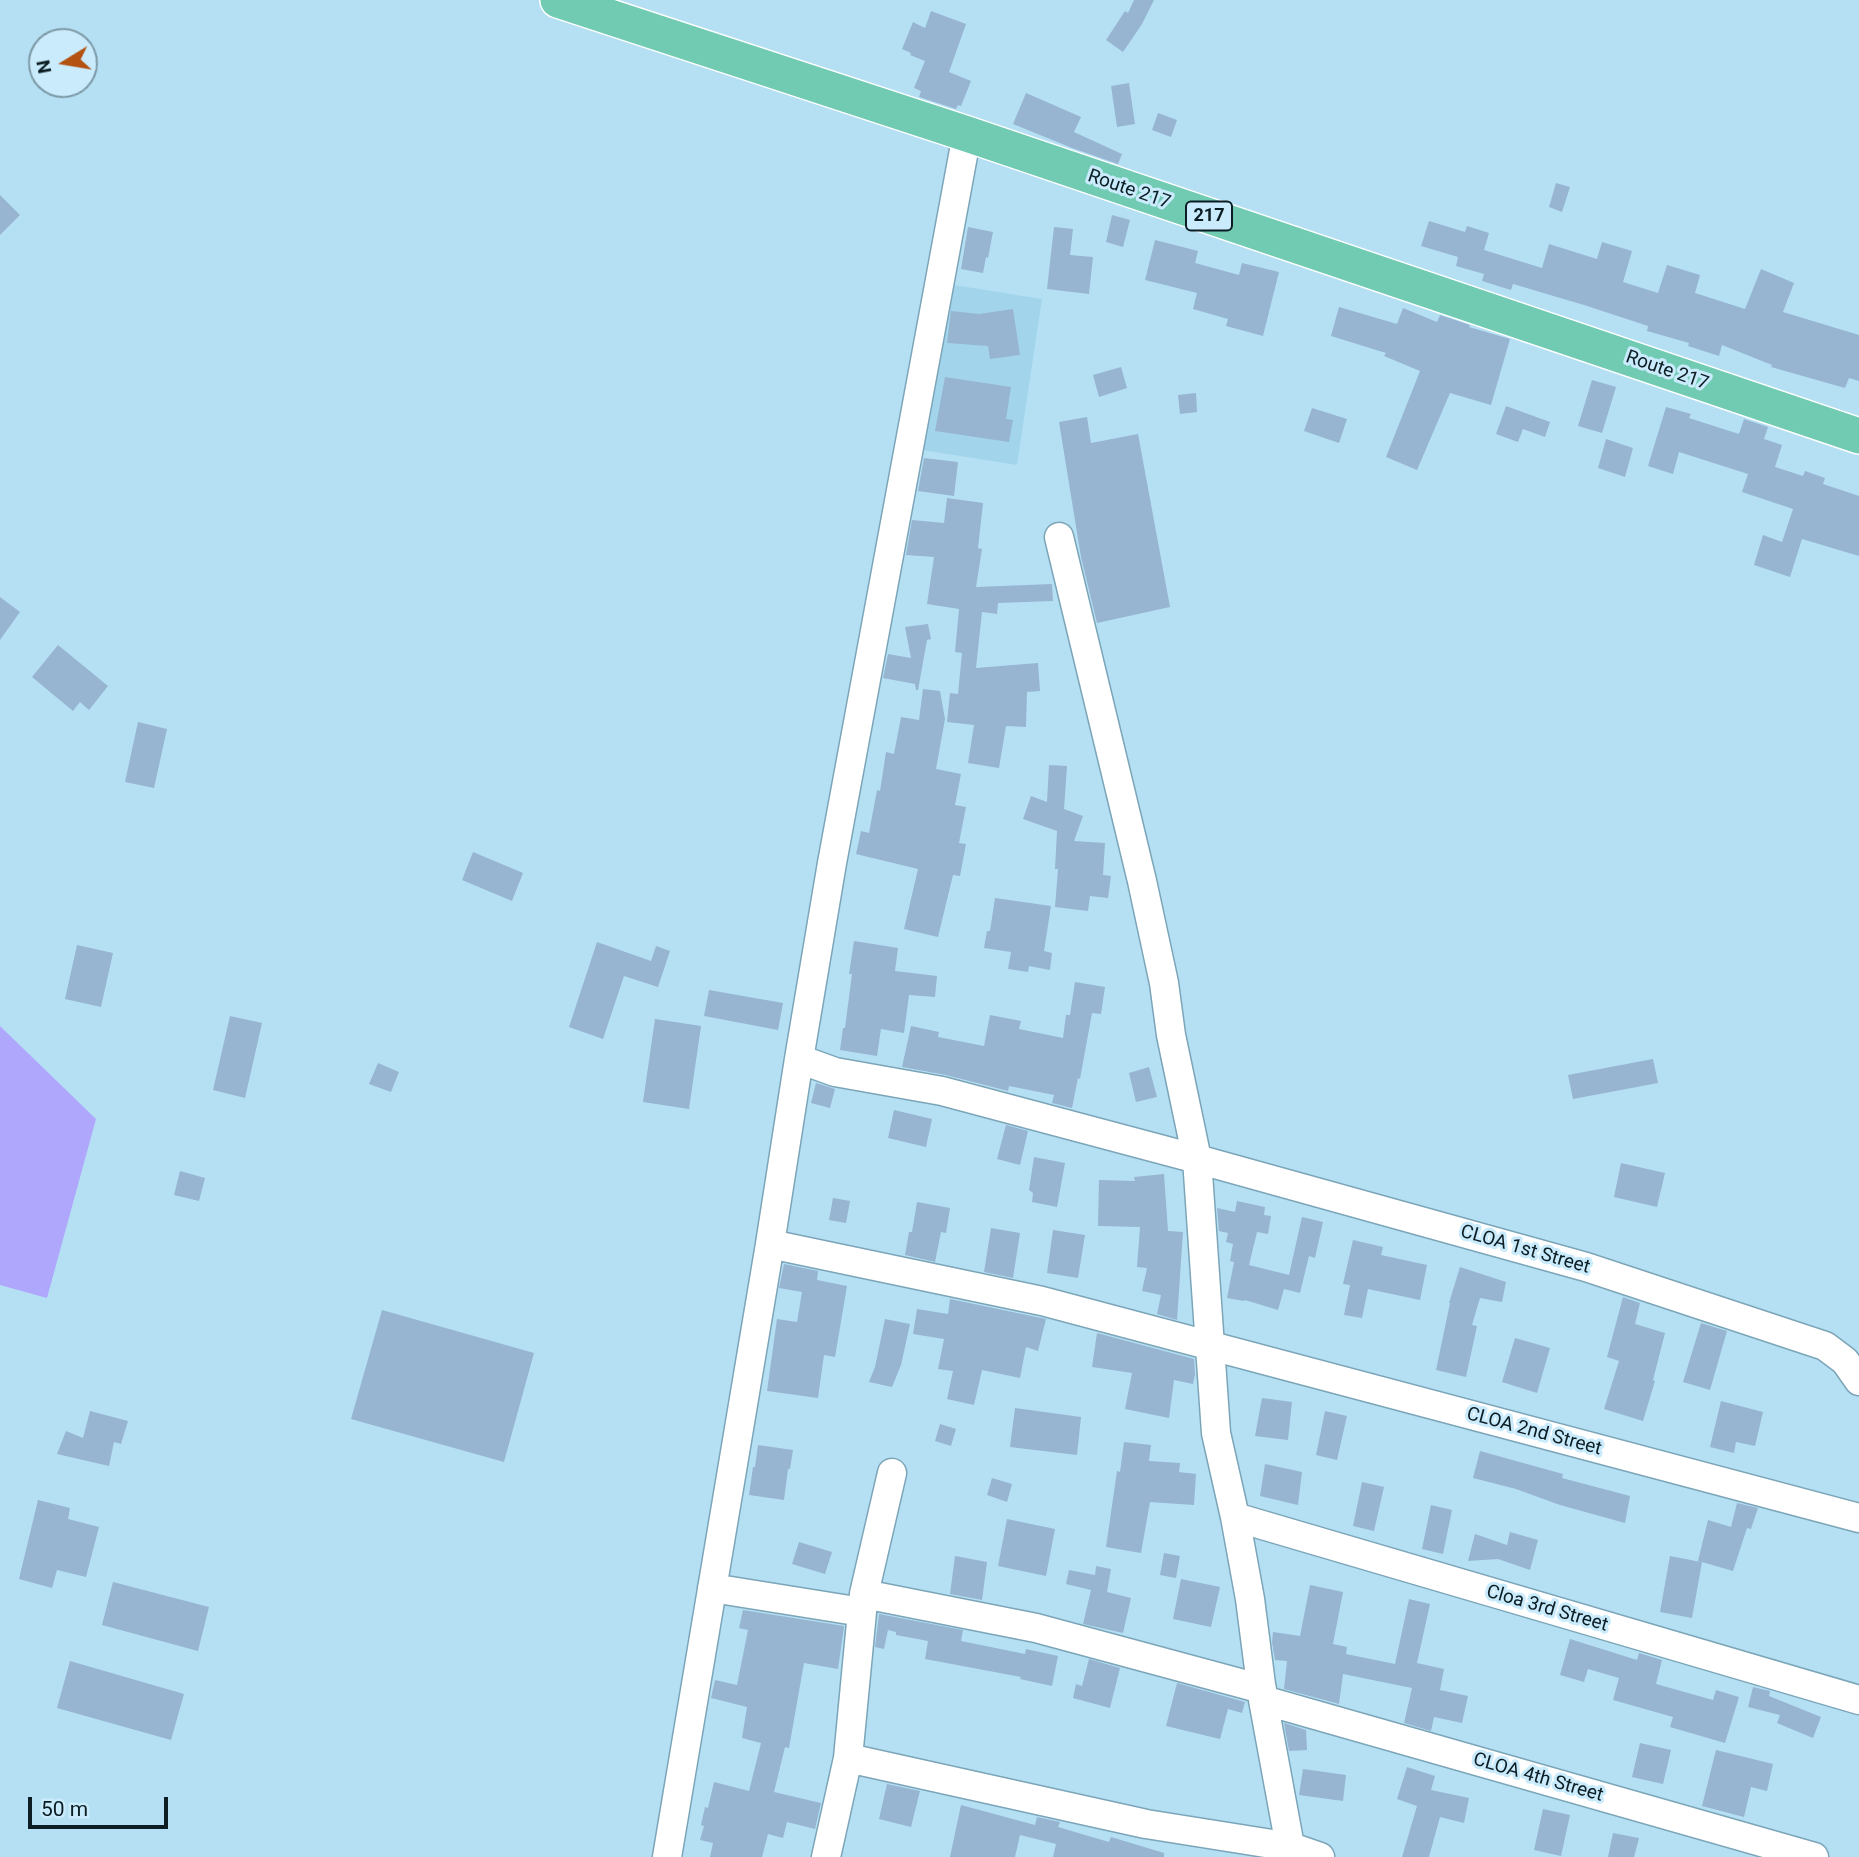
<!DOCTYPE html>
<style>
body{margin:0}
#map{position:relative;width:1859px;height:1857px;overflow:hidden;background:#b5e0f4;font-family:Roboto,sans-serif}
canvas{display:block}
.north{position:absolute;left:28px;top:28px;width:70px;height:70px;box-sizing:border-box;background:#c9ebfc;border:2px solid #7d99a6;border-radius:50%;rotate:259deg;font-size:19px;font-weight:700;line-height:28px;text-align:center;color:#0c1d24}
.north::after{content:'';display:block;margin:auto;width:24px;height:32px;background:#b35211;clip-path:polygon(50% 0,100% 100%,50% 72%,0 100%)}
.scale{position:absolute;left:28px;top:1797px;width:140px;height:32px;box-sizing:border-box;border:4px solid #0c1d24;border-top:0;padding-left:9px;font-size:21px;line-height:24px;white-space:nowrap;color:#0c1d24;-webkit-text-stroke:5px #c9ebfc;paint-order:stroke}
</style>
<div id="map">
<canvas width="1859" height="1857"></canvas>
<div class="north">N</div>
<div class="scale">50 m</div>
</div>
<script>
const ctx = document.querySelector('canvas').getContext('2d');
ctx.lineJoin = 'round';
function fillPath(path, color) { ctx.fillStyle = color; ctx.fill(path, 'evenodd'); }
const toPath = rows => new Path2D(rows.map(r => 'M' + r).join(''));
function stroke(path, color, width, dash) { ctx.strokeStyle = color; ctx.lineWidth = width; ctx.lineCap = dash ? 'butt' : 'round'; ctx.setLineDash(dash || []); ctx.stroke(path); }
function label(font, color, halo, rows, align = 'center') {
  ctx.font = font + ' Roboto,sans-serif'; ctx.lineWidth = 6; ctx.setLineDash([]); ctx.textBaseline = 'middle'; ctx.strokeStyle = halo; ctx.fillStyle = color; for (const [text, x, y, turn = 0] of rows) {
    ctx.save(); ctx.translate(x, y); ctx.rotate((+turn || 0) * Math.PI / 180); ctx.textAlign = isNaN(turn) ? turn : align; if (halo) ctx.strokeText(text, 0, 0); ctx.fillText(text, 0, 0); ctx.restore();
  }
}
fillPath(toPath([
 [948,284,1042,299,1017,465,922,450]
]), '#a2d5ec');
fillPath(toPath([
 [0,1026,96,1119,47,1298,0,1285]
]), '#afa7fb');
fillPath(toPath([
 [1134,0,1154,0,1142,24,1123,52,1106,40,1125,11,1128,13],
 [931,11,966,24,949,72,971,81,961,106,958,105,956,109,919,97,921,91,914,88,925,61,910,55,911,53,902,49,913,22,925,28],
 [1129,83,1135,124,1117,127,1111,86],
 [1026,93,1081,117,1074,132,1122,154,1118,164,1072,148,1013,124],
 [1158,113,1177,120,1171,137,1152,130],
 [1556,183,1570,187,1562,212,1549,207],
 [0,195,20,215,0,235],
 [1112,215,1130,220,1123,247,1106,242],
 [1429,221,1465,232,1467,226,1489,233,1484,250,1542,268,1549,244,1597,259,1602,242,1632,251,1623,282,1658,293,1667,265,1700,275,1695,293,1745,309,1761,269,1794,283,1783,312,1859,335,1859,381,1849,378,1845,388,1771,367,1772,365,1722,345,1719,356,1688,346,1689,343,1647,331,1648,326,1584,305,1513,284,1511,290,1482,281,1484,274,1456,266,1458,257,1421,246],
 [968,227,993,232,988,258,986,257,983,273,961,269],
 [1054,227,1073,229,1070,255,1093,257,1089,294,1047,289],
 [1155,240,1198,251,1195,263,1239,275,1242,263,1279,272,1263,336,1226,326,1228,319,1193,309,1197,293,1145,280],
 [1339,307,1397,324,1403,308,1437,322,1440,315,1470,325,1469,327,1510,339,1491,405,1450,393,1417,470,1386,457,1420,371,1384,356,1386,353,1331,336],
 [1013,309,1020,355,990,359,988,346,947,343,951,311,979,314],
 [1121,367,1127,388,1099,397,1093,375],
 [945,377,1011,387,1006,419,1013,420,1009,442,935,431],
 [1592,380,1616,387,1602,433,1578,426],
 [1196,393,1197,412,1180,414,1178,395],
 [1506,406,1550,422,1545,437,1523,429,1518,442,1496,434],
 [1666,407,1691,414,1689,418,1739,434,1744,419,1768,427,1764,439,1782,445,1775,467,1803,476,1805,471,1825,478,1823,484,1859,496,1859,556,1802,539,1790,577,1754,565,1763,535,1782,542,1793,509,1742,492,1748,474,1679,452,1673,474,1648,466],
 [1312,408,1347,419,1339,443,1304,431],
 [1087,417,1091,443,1138,434,1170,607,1097,623,1081,557,1059,422],
 [1606,439,1633,448,1625,477,1598,468],
 [924,458,958,462,954,496,918,491],
 [947,498,983,503,978,548,982,549,976,587,1052,584,1053,601,998,603,997,614,982,612,976,668,1038,663,1040,691,1027,692,1026,727,1006,726,999,768,968,763,974,725,947,722,950,693,958,694,962,653,955,652,959,609,927,604,934,557,906,555,912,520,944,523],
 [0,597,20,612,0,640],
 [928,624,931,639,927,640,918,690,916,690,915,684,883,678,888,654,911,658,905,627],
 [58,645,108,686,89,710,80,702,73,711,32,677],
 [923,689,940,691,945,719,936,769,961,774,955,805,966,807,959,843,966,844,960,876,953,875,938,937,904,929,918,869,856,854,861,831,869,833,877,790,880,791,886,752,894,754,901,717,919,720],
 [138,722,167,729,154,788,125,782],
 [1049,765,1067,766,1064,809,1083,816,1074,841,1105,843,1103,875,1111,876,1108,898,1090,896,1088,911,1055,907,1058,869,1055,869,1057,831,1023,819,1031,796,1047,802],
 [473,852,523,873,512,901,462,880],
 [995,898,1051,906,1044,951,1052,953,1050,970,1029,966,1028,972,1008,969,1011,952,984,948,987,931,990,931],
 [854,941,898,948,895,971,937,976,935,997,909,995,904,1033,881,1029,877,1056,840,1050,843,1028,845,1028,852,974,849,974],
 [597,942,651,961,656,946,670,951,658,987,624,976,603,1039,569,1027],
 [77,945,113,953,101,1007,65,999],
 [1075,982,1105,987,1101,1014,1092,1013,1080,1079,1078,1078,1072,1108,1052,1103,1054,1095,1009,1086,1008,1091,946,1075,902,1067,911,1026,939,1032,938,1037,984,1046,990,1015,1021,1021,1019,1029,1063,1038,1066,1015,1070,1015],
 [709,990,783,1003,778,1030,704,1016],
 [230,1016,262,1023,245,1098,213,1090],
 [655,1019,701,1026,689,1109,643,1102],
 [1653,1059,1658,1083,1573,1099,1568,1075],
 [378,1063,399,1072,391,1092,369,1084],
 [1149,1067,1157,1097,1136,1102,1129,1073],
 [816,1083,835,1089,830,1108,811,1103],
 [894,1110,932,1119,926,1147,888,1138],
 [1006,1125,1028,1131,1020,1165,997,1159],
 [1034,1157,1065,1163,1057,1207,1032,1202,1033,1193,1029,1190],
 [1621,1163,1665,1173,1657,1207,1614,1197],
 [180,1171,205,1178,199,1201,174,1195],
 [1164,1174,1168,1231,1183,1232,1177,1320,1157,1314,1161,1295,1142,1291,1147,1268,1137,1267,1140,1227,1098,1226,1099,1180,1135,1181,1134,1177],
 [833,1198,850,1201,846,1223,829,1220],
 [1237,1201,1265,1207,1264,1215,1271,1216,1268,1234,1257,1232,1249,1265,1289,1275,1302,1217,1323,1222,1315,1258,1309,1256,1300,1293,1284,1289,1278,1310,1245,1300,1244,1301,1227,1298,1234,1262,1230,1261,1233,1244,1226,1242,1228,1233,1219,1231,1217,1208,1235,1212],
 [917,1202,950,1208,946,1233,941,1232,935,1262,905,1255,909,1232,912,1232],
 [991,1228,1020,1233,1013,1278,984,1272],
 [1053,1230,1085,1235,1078,1278,1047,1273],
 [1353,1240,1383,1247,1381,1255,1427,1265,1420,1300,1368,1289,1362,1318,1344,1315,1350,1285,1343,1284],
 [784,1264,818,1271,817,1280,847,1286,835,1357,824,1355,818,1398,767,1391,777,1319,797,1322,802,1292,779,1288],
 [1460,1267,1506,1282,1502,1302,1480,1298,1472,1325,1477,1326,1466,1377,1436,1370,1450,1303,1449,1303],
 [1623,1297,1640,1303,1635,1324,1665,1333,1653,1380,1655,1381,1643,1421,1604,1409,1619,1361,1607,1357],
 [950,1299,1046,1319,1038,1351,1026,1347,1020,1378,982,1370,974,1405,947,1399,953,1371,938,1369,944,1339,913,1334,917,1309,948,1314],
 [382,1310,534,1353,504,1462,351,1419],
 [885,1319,910,1324,901,1365,892,1387,869,1382,875,1367],
 [1701,1323,1727,1331,1710,1390,1683,1382],
 [1097,1333,1194,1359,1195,1374,1193,1384,1174,1380,1169,1418,1125,1409,1132,1373,1092,1367],
 [1515,1338,1550,1348,1537,1393,1502,1382],
 [1262,1398,1292,1402,1288,1440,1255,1436],
 [1721,1401,1763,1412,1755,1446,1736,1442,1734,1453,1710,1447],
 [1015,1408,1081,1417,1077,1455,1010,1447],
 [90,1411,128,1421,121,1444,114,1442,109,1466,57,1454,66,1431,83,1438],
 [1325,1411,1347,1416,1337,1460,1316,1455],
 [940,1424,956,1429,951,1446,935,1441],
 [1124,1442,1151,1445,1149,1461,1180,1463,1179,1472,1196,1474,1194,1505,1150,1502,1141,1553,1106,1547,1117,1471,1120,1472],
 [758,1445,793,1450,790,1469,788,1469,784,1500,749,1495,753,1467,755,1467],
 [1480,1451,1563,1474,1562,1478,1630,1496,1625,1523,1560,1505,1516,1489,1473,1478],
 [1265,1464,1302,1472,1298,1505,1260,1496],
 [992,1478,1012,1484,1007,1502,987,1495],
 [1362,1482,1384,1487,1374,1531,1353,1526],
 [38,1500,70,1508,68,1519,99,1527,86,1577,57,1570,52,1588,19,1579],
 [1737,1503,1758,1508,1751,1529,1747,1528,1733,1571,1702,1562,1692,1618,1660,1612,1670,1556,1701,1562,1698,1561,1708,1520,1731,1527],
 [1431,1505,1452,1510,1443,1554,1422,1549],
 [1007,1519,1055,1529,1046,1576,998,1566],
 [1510,1532,1538,1540,1530,1570,1498,1559,1468,1561,1475,1534,1507,1545],
 [799,1542,832,1552,825,1574,792,1564],
 [1164,1553,1180,1556,1176,1578,1160,1575],
 [955,1556,987,1562,982,1600,950,1594],
 [1096,1566,1111,1569,1107,1592,1131,1598,1123,1633,1083,1624,1091,1590,1066,1584,1069,1570,1095,1575],
 [1181,1579,1220,1587,1211,1627,1173,1619],
 [113,1582,209,1607,198,1651,102,1625],
 [1310,1585,1343,1592,1333,1644,1347,1647,1346,1654,1395,1664,1409,1599,1430,1604,1417,1663,1444,1669,1440,1690,1468,1696,1462,1723,1434,1717,1431,1731,1404,1723,1412,1688,1343,1674,1339,1704,1284,1689,1287,1661,1275,1660,1272,1642,1273,1632,1300,1636],
 [743,1610,844,1626,843,1634,838,1669,804,1663,789,1748,785,1747,774,1792,821,1803,815,1829,787,1822,783,1838,768,1834,762,1857,710,1857,713,1843,700,1840,704,1826,701,1825,705,1807,708,1808,714,1782,749,1791,761,1743,742,1738,747,1707,711,1698,715,1680,737,1685,748,1630,739,1628],
 [879,1614,963,1630,961,1641,1025,1654,1026,1649,1058,1656,1052,1686,1020,1679,1021,1677,925,1659,928,1641,896,1635,896,1632,888,1630,884,1649,875,1647],
 [1570,1639,1637,1660,1639,1653,1662,1660,1656,1684,1713,1700,1716,1690,1739,1697,1725,1743,1670,1727,1673,1717,1613,1700,1619,1678,1588,1669,1584,1682,1560,1675],
 [1089,1659,1120,1668,1110,1708,1073,1698,1076,1684,1082,1686],
 [70,1661,184,1694,171,1740,57,1708],
 [1177,1683,1245,1702,1242,1713,1228,1709,1220,1739,1166,1726],
 [1753,1687,1770,1691,1769,1696,1821,1717,1813,1738,1777,1723,1780,1715,1748,1707],
 [1284,1723,1306,1730,1307,1750,1289,1751],
 [1640,1743,1671,1750,1663,1784,1632,1777],
 [1716,1750,1773,1764,1767,1791,1751,1787,1744,1817,1702,1806],
 [1407,1767,1435,1776,1431,1790,1469,1798,1464,1823,1440,1817,1429,1857,1402,1857,1417,1806,1397,1799],
 [1303,1769,1346,1775,1343,1801,1299,1795],
 [887,1784,920,1791,911,1827,879,1819],
 [961,1805,1035,1825,1037,1817,1060,1822,1058,1827,1109,1842,1111,1837,1164,1853,1164,1857,1053,1857,1056,1844,1020,1835,1015,1857,950,1857],
 [1543,1809,1570,1815,1561,1856,1534,1850],
 [1613,1833,1639,1838,1634,1857,1608,1857]
]), '#97b4d1');
const minor = toPath([
 [1059,537,1142,881,1164,983,1171,1035,1197,1159,1216,1433,1235,1517,1250,1599,1263,1700,1292,1857],
 [799,1059,835,1072,942,1091,1197,1159,1586,1267,1825,1346,1845,1361,1859,1381],
 [770,1244,1042,1301,1859,1518],
 [1235,1517,1859,1700],
 [712,1588,862,1612,864,1594,892,1473],
 [864,1594,1036,1628,1262,1689],
 [1263,1700,1814,1857],
 [848,1758,1146,1824,1291,1847,1320,1857],
 [667,1857,770,1244,799,1059,832,863,967,134],
 [826,1857,848,1758,862,1612]
]);
const major = toPath([
 [558,0,967,134,1859,436]
]);
stroke(minor, '#7ca5b8', 31);
stroke(major, '#fff', 38);
stroke(minor, '#fff', 28);
stroke(major, '#71cbb3', 35);
for (const [x, y, w] of [
 [1209,216,46]
]) { const box = new Path2D(); box.roundRect(x - w / 2, y - 14.5, w, 29, 5); ctx.fillStyle = '#c9ebfc'; ctx.fill(box); stroke(box, '#0c1d24', 2); }
label('bold 18px', '#0c1d24', null, [
 ["217",1209,216]
]);
label('19px', '#0c1d24', '#c9ebfc', [
 ["Route 217",1129,190,19],
 ["Route 217",1667,371,19],
 ["CLOA 1st Street",1525,1250,16],
 ["CLOA 2nd Street",1534,1432,15],
 ["Cloa 3rd Street",1547,1609,16],
 ["CLOA 4th Street",1538,1778,16]
]);
</script>
